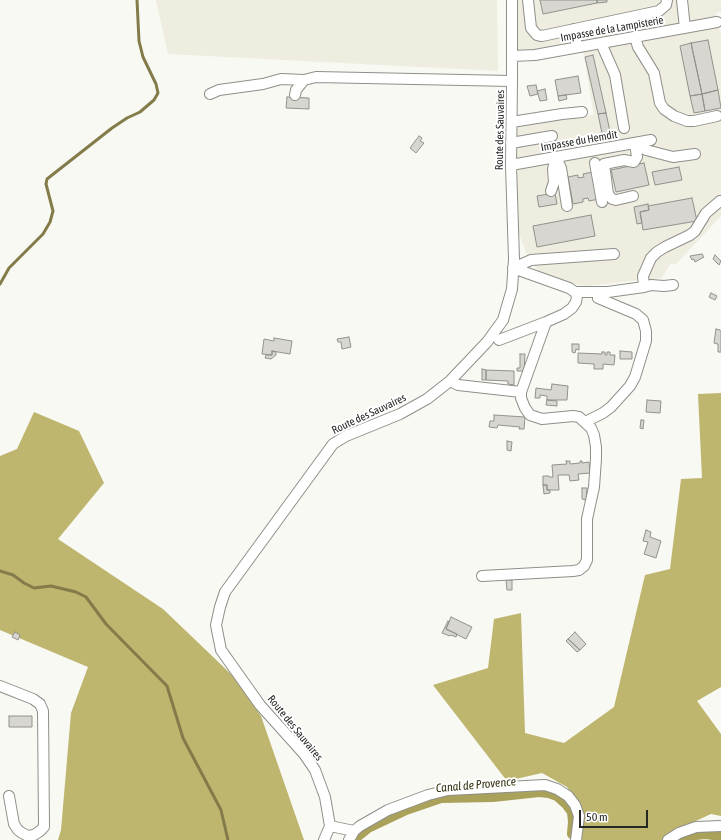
<!DOCTYPE html>
<style>
body{margin:0}
#map{position:relative;width:721px;height:840px;overflow:hidden;background:#f9f9f4;font-family:"Asap Condensed",sans-serif}
canvas{display:block}
.scale{position:absolute;left:579px;top:810px;width:69px;height:18px;box-sizing:border-box;border:2px solid #272725;border-top:0;padding-left:5px;font-size:12px;line-height:14px;white-space:nowrap;color:#272725;-webkit-text-stroke:3px #fff;paint-order:stroke}
</style>
<div id="map">
<canvas width="721" height="840"></canvas>
<div class="scale">50 m</div>
</div>
<script>
const ctx = document.querySelector('canvas').getContext('2d');
ctx.lineJoin = 'round';
function fillPath(path, color) { ctx.fillStyle = color; ctx.fill(path, 'evenodd'); }
const toPath = rows => new Path2D(rows.map(r => 'M' + r).join(''));
function stroke(path, color, width, dash) { ctx.strokeStyle = color; ctx.lineWidth = width; ctx.lineCap = dash ? 'butt' : 'round'; ctx.setLineDash(dash || []); ctx.stroke(path); }
function label(font, color, halo, rows, align = 'center') {
  ctx.font = font + ' "Asap Condensed",sans-serif'; ctx.lineWidth = 4; ctx.setLineDash([]); ctx.textBaseline = 'middle'; ctx.strokeStyle = halo; ctx.fillStyle = color; for (const [text, x, y, turn = 0] of rows) {
    ctx.save(); ctx.translate(x, y); ctx.rotate((+turn || 0) * Math.PI / 180); ctx.textAlign = isNaN(turn) ? turn : align; if (halo) ctx.strokeText(text, 0, 0); ctx.fillText(text, 0, 0); ctx.restore();
  }
}
fillPath(toPath([
 [156,0,497,0,498,71,168,54],
 [518,0,721,0,721,12,716,13,721,35,721,216,676,264,670,264,662,278,585,286,547,278,530,263,516,226,517,126,560,117,594,115,581,40,517,53]
]), '#eeede0');
fillPath(toPath([
 [721,393,721,687,697,701,721,734,721,816,711,814,676,830,663,840,580,840,583,812,567,787,542,773,507,781,433,685,488,668,494,619,521,613,525,733,564,743,614,707,645,575,670,569,681,479,702,478,698,394],
 [34,412,79,431,104,483,58,539,163,609,233,676,261,716,304,840,58,840,61,830,71,713,88,667,0,630,0,456,17,449]
]), '#beb56e');
stroke(toPath([
 [0,284,9,268,43,234,50,222,53,211,46,184,47,179,112,128,127,118,140,112,154,100,158,93,156,84,143,57,139,41,137,0],
 [0,571,13,575,24,583,34,588,51,586,76,592,86,597,106,624,167,686,183,738,221,810,228,840]
]), '#837c4a', 3);
stroke(toPath([
 [356,840,358,836,368,828,406,810,441,798,493,797,539,792,549,793,557,796,566,804,572,812,573,822,572,834],
 [682,840,696,835,705,834,721,836]
]), '#aaa15a', 10);
const building = toPath([
 [540,0,597,0,597,3,543,14,540,0],
 [597,0,607,0,607,2,597,3,597,0],
 [708,40,718,90,702,94,691,43,708,40],
 [691,43,702,94,690,96,680,46,691,43],
 [593,55,606,113,598,114,585,57,593,55],
 [578,76,581,93,558,96,555,80,578,76],
 [536,85,538,94,530,96,527,86,536,85],
 [545,89,547,100,540,101,537,91,545,89],
 [718,90,721,108,705,111,702,94,718,90],
 [702,94,705,111,694,113,690,96,702,94],
 [566,95,567,99,559,101,558,96,566,95],
 [287,97,309,98,309,109,286,108,287,97],
 [606,113,611,136,603,138,598,114,606,113],
 [419,136,422,138,420,141,424,143,416,153,410,148,419,136],
 [644,163,649,185,616,192,611,170,644,163],
 [679,167,682,180,655,185,652,172,679,167],
 [593,172,599,199,589,201,588,198,583,199,583,202,573,204,568,177,578,175,578,178,584,177,583,174,593,172],
 [555,193,557,204,539,207,537,196,555,193],
 [692,198,697,221,643,230,640,212,649,210,648,206,692,198],
 [648,204,649,210,640,212,642,223,637,224,634,207,648,204],
 [591,215,595,236,537,247,533,226,591,215],
 [702,254,704,257,695,262,694,259,692,260,690,256,702,254],
 [715,255,721,261,719,265,713,259,715,255],
 [711,293,717,296,715,300,709,297,711,293],
 [716,329,720,330,721,332,721,352,718,352,718,344,714,343,716,329],
 [349,337,351,347,342,349,341,342,338,342,337,339,349,337],
 [274,338,292,341,290,354,272,351,272,355,262,354,264,339,274,341,274,338],
 [572,344,579,344,579,350,576,349,575,353,572,352,572,344],
 [272,351,276,352,276,355,271,359,265,358,266,355,272,355,272,351],
 [620,351,632,352,632,359,620,359,620,351],
 [602,352,605,352,605,355,607,355,607,352,610,352,610,355,615,355,614,365,603,364,603,369,594,369,594,364,578,363,578,353,602,354,602,352],
 [520,354,525,354,524,371,517,371,517,368,520,368,520,354],
 [482,369,486,370,486,380,482,380,482,369],
 [486,370,514,371,514,385,508,384,508,381,486,380,486,370],
 [552,384,568,386,567,400,547,400,547,396,540,395,540,398,535,398,536,388,551,390,552,384],
 [547,400,557,401,557,406,546,405,547,400],
 [647,400,661,401,660,413,646,412,647,400],
 [494,415,525,417,524,429,519,429,520,427,498,425,497,428,489,427,490,421,494,421,494,415],
 [641,420,644,420,643,429,640,428,641,420],
 [507,441,512,442,511,451,507,450,507,441],
 [566,461,570,461,570,464,580,463,580,461,582,461,582,463,589,462,590,473,578,474,579,480,570,481,569,475,558,475,559,490,547,490,547,485,543,485,543,476,549,476,549,477,553,477,552,465,567,464,566,461],
 [543,485,547,485,547,490,550,490,550,493,544,494,543,485],
 [582,488,587,488,586,500,582,499,582,488],
 [646,530,651,532,650,537,661,541,656,558,644,554,648,542,643,541,646,530],
 [506,580,512,580,512,590,507,590,506,580],
 [451,617,472,627,466,639,446,629,451,617],
 [448,621,449,622,446,629,457,634,456,637,451,635,450,636,442,633,448,621],
 [15,632,20,635,18,640,12,637,15,632],
 [575,632,586,644,580,650,568,639,575,632],
 [568,639,580,650,577,652,566,641,568,639],
 [9,716,32,716,32,727,9,727,9,716]
]);
fillPath(building, '#d7d6d1');
stroke(building, '#92928d', 1);
const minor = toPath([
 [528,0,531,28,537,35,542,36,659,11,666,5,667,0],
 [682,0,685,28],
 [574,29,577,47],
 [635,37,638,47,654,73,660,103,664,109,674,116,687,121,694,121,717,116],
 [601,43,615,75,624,128],
 [512,56,535,55,717,22],
 [210,94,219,90,263,84,281,79,304,80,316,77,512,81],
 [295,95,296,90,304,80],
 [512,122,562,114,582,112],
 [511,143,552,136],
 [595,163,602,202],
 [511,165,651,140],
 [551,191,554,182,553,169,556,157,561,168,567,206],
 [633,196,616,200,612,199,608,194,604,164,624,160,634,162,637,157,635,143,646,150,673,157,695,154],
 [513,268,531,260,614,254],
 [644,287,643,276,651,258,657,252,665,247,690,235,695,231,706,213,720,201],
 [575,292,608,292,644,287,651,285,664,286,673,285],
 [499,340,546,322],
 [450,381,458,385,521,392],
 [585,422,603,413,611,407,630,386,635,377,646,341,646,331,643,320,636,314,598,298,599,292],
 [482,576,573,571,579,570,584,566,587,560,587,519,594,487,596,459,596,447,594,435,591,428,579,417,573,416,542,419,530,415,525,408,521,398,521,392,546,322,564,314,572,308,576,302,577,296,575,292,569,288,513,268],
 [0,686,33,699,40,704,43,711,44,827,40,831,34,835,28,836,22,833,18,830,14,824,9,796],
 [330,826,354,831],
 [324,840,330,826,325,797,315,770,304,754,260,705,221,650,216,625,220,607,225,592,333,444,346,436,400,414,427,399,450,381,487,342,503,320,512,289,514,259,511,165,512,81,512,0],
 [349,840,354,831,360,826,388,810,428,795,448,790,545,785,557,789,568,796,575,805,579,816,576,840],
 [668,840,679,833,696,827,721,826]
]);
stroke(minor, '#8f8f8a', 12);
stroke(minor, '#fff', 10);
label('11px', '#272725', '#fff', [
 ["Impasse de la Lampisterie",612,29,-10],
 ["Route des Sauvaires",500,130,-89],
 ["Impasse du Hemdit",579,141,-10],
 ["Route des Sauvaires",369,414,-25],
 ["Route des Sauvaires",295,728,51]
]);
label('italic 12px', '#353111', '#fff', [
 ["Canal de Provence",476,785,-5]
]);
</script>
